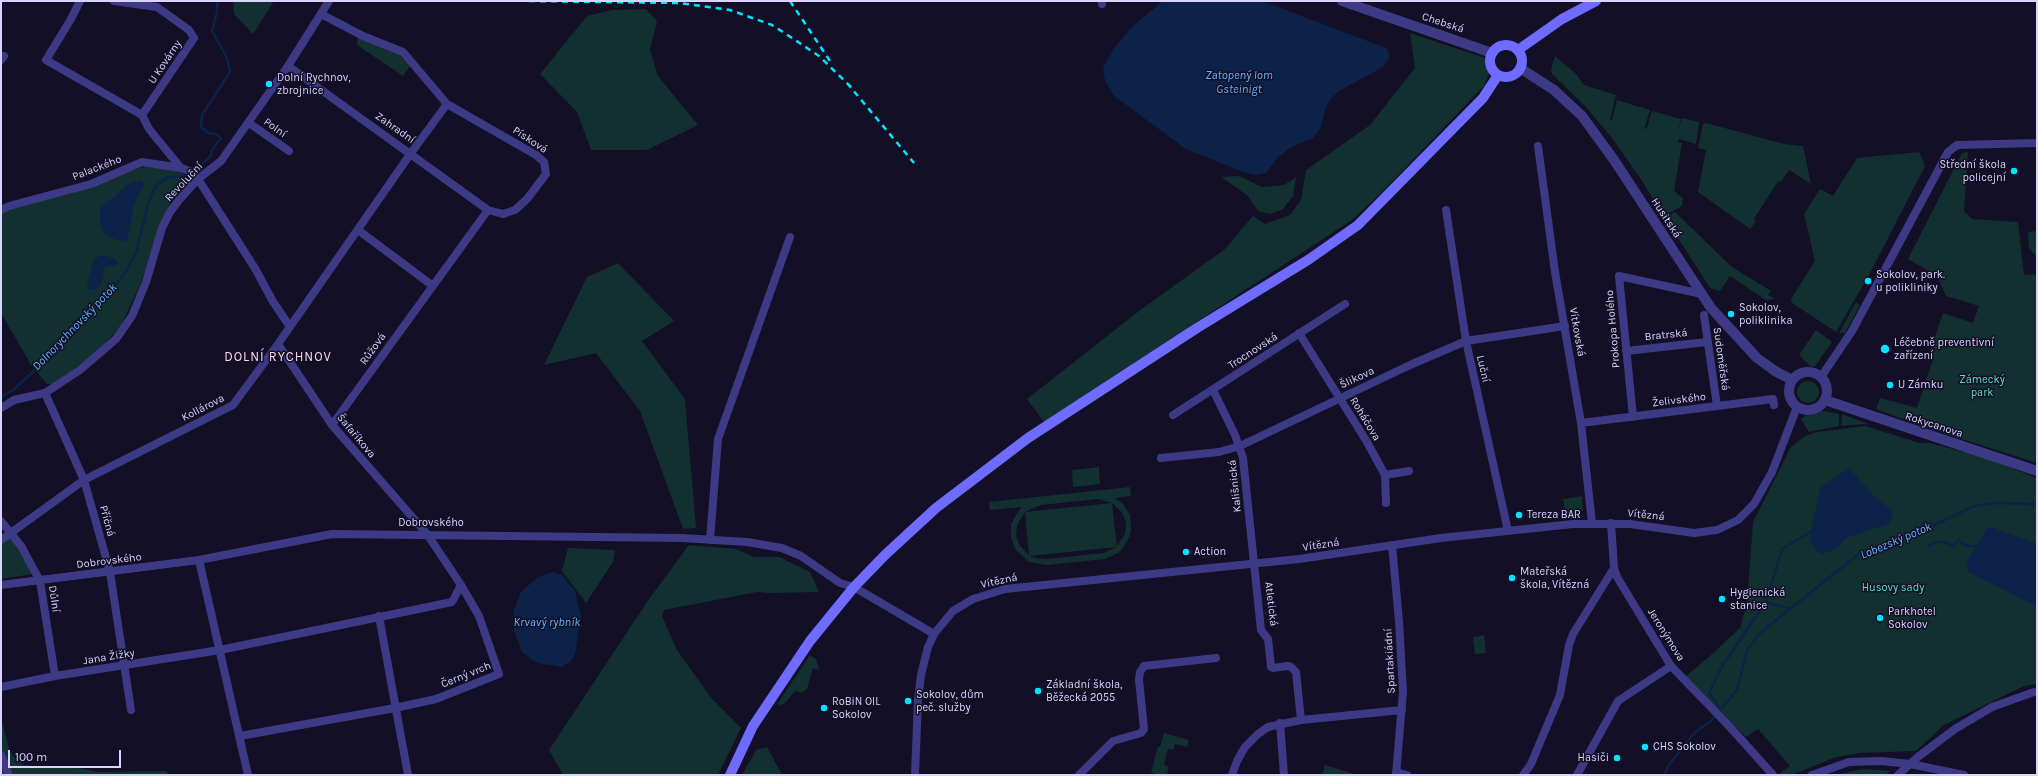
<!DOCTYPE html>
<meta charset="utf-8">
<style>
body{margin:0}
#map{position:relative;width:2038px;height:776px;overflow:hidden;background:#130f26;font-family:Karla,sans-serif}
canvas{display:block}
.frame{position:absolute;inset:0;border:2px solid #d9d4ff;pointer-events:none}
.scale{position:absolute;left:8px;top:750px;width:113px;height:18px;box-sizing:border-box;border:2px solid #d9d4ff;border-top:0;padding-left:5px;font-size:12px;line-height:14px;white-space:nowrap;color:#d9d4ff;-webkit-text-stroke:3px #130f26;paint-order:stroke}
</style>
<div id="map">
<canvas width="2038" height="776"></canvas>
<div class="frame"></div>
<div class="scale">100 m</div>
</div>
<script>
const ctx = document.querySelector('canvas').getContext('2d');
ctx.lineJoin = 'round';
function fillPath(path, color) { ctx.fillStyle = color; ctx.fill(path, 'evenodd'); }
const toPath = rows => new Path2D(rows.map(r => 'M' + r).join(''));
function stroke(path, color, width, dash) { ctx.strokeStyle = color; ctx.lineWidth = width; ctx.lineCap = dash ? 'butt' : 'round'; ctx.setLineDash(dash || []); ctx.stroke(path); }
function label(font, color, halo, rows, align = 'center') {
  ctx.font = font + ' Karla,sans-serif'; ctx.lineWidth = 3; ctx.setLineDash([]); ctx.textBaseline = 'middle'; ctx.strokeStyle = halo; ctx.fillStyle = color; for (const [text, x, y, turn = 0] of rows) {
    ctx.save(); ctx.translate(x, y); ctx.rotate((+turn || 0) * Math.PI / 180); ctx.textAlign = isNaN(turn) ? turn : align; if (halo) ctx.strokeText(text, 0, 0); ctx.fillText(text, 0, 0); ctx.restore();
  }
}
fillPath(toPath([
 [233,1,274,1,253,34,234,14],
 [646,9,657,21,650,50,658,76,698,125,647,150,591,150,577,112,540,74,587,16,612,10],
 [1410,33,1485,58,1489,73,1484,86,1382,192,1352,220,1044,422,1027,399,1139,311,1225,249,1253,216,1265,224,1290,215,1301,200,1306,170,1370,125,1415,68],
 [358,36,396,52,411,65,403,76,357,45],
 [1555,56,1575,73,1584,85,1616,95,1610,120,1612,120,1617,100,1650,110,1644,129,1647,128,1652,111,1681,119,1676,137,1682,118,1699,122,1696,144,1679,139,1678,142,1682,143,1674,191,1683,198,1682,206,1664,216,1640,178,1612,138,1585,106,1552,74,1551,69],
 [1706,123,1784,144,1803,146,1811,184,1789,170,1781,182,1778,181,1754,219,1756,221,1750,229,1698,192,1706,150,1698,148,1703,124],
 [1919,152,1925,166,1868,277,1836,332,1792,303,1791,299,1815,261,1804,214,1820,189,1833,196,1857,158],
 [1968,152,1964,211,1972,219,2018,222,2024,275,2037,274,2037,463,1924,427,1876,409,1880,398,1917,408,1933,359,1928,357,1943,313,1973,323,1979,306,1946,296,1937,276,1908,259,1962,153],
 [150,165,180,172,193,179,173,199,162,219,141,282,121,326,96,353,54,384,47,384,31,365,1,313,1,213,17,205],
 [1239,176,1262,187,1284,185,1296,177,1293,196,1283,209,1270,214,1258,211,1247,195,1221,177],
 [1675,212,1732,267,1771,291,1768,295,1775,299,1766,300,1730,276,1720,291,1710,288,1665,218],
 [2037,231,2037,255,2036,256,2029,248,2028,232],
 [618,263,674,321,642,341,685,399,696,528,683,529,640,411,596,353,544,365,587,277],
 [1856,302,1860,305,1845,333,1839,333],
 [1816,330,1832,342,1815,366,1811,367,1799,355],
 '1797 392a11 11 0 1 1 22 0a11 11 0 1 1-22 0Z',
 [1823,411,1839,414,1839,426,1809,432,1801,419,1807,415],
 [1842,414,1866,423,1866,424,1841,426],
 [1865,426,1920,443,1930,443,1983,457,2037,478,2037,684,2024,686,1944,725,1916,751,1860,753,1836,757,1792,775,1781,775,1779,774,1790,766,1758,729,1746,737,1685,677,1710,656,1740,628,1747,603,1753,522,1791,447,1805,436,1817,432],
 [1099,467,1100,484,1073,487,1072,470],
 [1130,487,1131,496,1115,498,1123,504,1130,515,1131,529,1130,536,1123,548,1118,553,1105,559,1047,565,1029,562,1015,549,1011,537,1011,524,1021,507,990,510,989,502],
 [1098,499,1112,503,1025,512,1041,505],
 [1112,503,1122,512,1126,523,1125,534,1117,546],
 [1025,512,1029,555,1020,546,1016,536,1017,525],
 [1116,547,1104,553,1047,559,1036,558,1030,556],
 [1582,496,1583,511,1566,515,1563,499],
 [10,536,31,570,33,574,1,579,1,544],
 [689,545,736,549,754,557,779,557,810,572,819,592,768,593,757,592,664,610,662,616,677,650,712,699,741,728,718,775,563,775,549,750,649,599],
 [568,548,615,550,613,562,586,603,562,571],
 [1484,635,1486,653,1475,654,1473,637],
 [810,655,816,659,819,670,813,668,807,689,802,693,795,691,785,703,779,706,778,703],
 [1,718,9,749,15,759,24,765,49,768,78,768,98,772,165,771,171,775,1,775],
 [1164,733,1189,740,1187,747,1175,744,1173,750,1168,749,1164,765,1169,767,1167,774,1171,775,1157,775,1151,772,1158,746,1160,747],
 [767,747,782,775,742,775,756,750],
 [1325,765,1354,774,1353,775,1322,775],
 [1863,769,1890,771,1886,775,1835,775]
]), '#12302f');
fillPath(toPath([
 [1163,1,1262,1,1386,48,1389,52,1389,58,1383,67,1341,90,1331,98,1325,110,1320,129,1313,138,1292,147,1278,157,1266,173,1257,175,1246,173,1186,149,1114,96,1105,81,1103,68,1114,48,1133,26],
 [140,180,144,183,144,186,134,204,128,238,125,242,106,236,103,233,100,225,100,210,105,203,113,198,126,185],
 [102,255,115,259,118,263,117,265,105,267,102,281,99,288,90,290,87,289,87,284,94,259],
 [1849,468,1877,499,1890,509,1893,513,1892,519,1888,524,1848,537,1834,550,1821,554,1818,552,1809,541,1820,488],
 [1991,527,2037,544,2037,607,1969,572,1966,566,1968,560,1987,528],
 [553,572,562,575,575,591,581,617,575,655,570,662,562,667,537,663,522,652,514,630,514,610,521,592,538,577]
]), '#0c2248');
stroke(toPath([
 [1,397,13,390,36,369,67,334,106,298,127,270,136,253,149,201,156,186,167,177,188,176,211,156,212,150,221,138,216,134,208,133,201,127,202,115,230,72,227,58,212,31,217,12,217,1],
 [1929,545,1938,542,1944,542,1953,546,1959,540,1961,543,1968,546,1979,546],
 [1766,602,1782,549,1814,530],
 [1721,710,1709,693,1722,666,1766,602,1791,609],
 [1664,775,1669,765,1694,733,1711,721,1737,690,1747,650,1760,633,1859,554,1915,534,1972,507,1994,503,2037,504]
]), '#0c2248', 2.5);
stroke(toPath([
 [80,1,71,19,46,60,142,115,149,129,181,168],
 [114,1,157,7,189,30,194,38,142,115],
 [1102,1,1102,4],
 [1,60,4,56],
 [288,66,488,210,503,214,515,210,527,199,546,174,544,162,536,155,447,104,403,52,363,36,321,14],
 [249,123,289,151],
 [1538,146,1555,272,1581,423,1592,523],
 [1,210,9,206,91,184,142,162,181,168,190,171,198,179,256,270,272,300,290,327],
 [1446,210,1466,341,1508,531],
 [358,230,433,286],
 [1704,315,1717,406],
 [1299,333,1367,442,1385,475,1386,503],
 [1626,351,1707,342],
 [1821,377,1852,331,1948,152,1957,145,2037,143],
 [1213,390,1235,435,1243,458,1261,630,1268,639,1271,667,1273,668,1287,666,1291,667,1296,672,1301,720],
 [45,393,84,480,110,572,131,710],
 [1,408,14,400,45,393,80,370,116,339,132,316,146,282,162,228,170,212,179,200,198,179,221,161,288,66,329,1],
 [1173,415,1345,304],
 [1633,417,1619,276,1702,294],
 [1581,423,1773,399,1774,405],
 [332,425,488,210],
 [1161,458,1219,452,1240,446,1410,365,1466,341,1565,326],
 [1385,475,1409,471],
 [1,521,21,546,40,581,55,676],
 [1611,523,1614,568,1617,577,1671,666,1729,726,1773,775],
 [1,540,84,480,233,405,278,344,411,153,447,104],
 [710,540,718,439,790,237],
 [1392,545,1399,621,1403,692,1396,775],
 [199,560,248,775],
 [1,585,199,560,332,534,682,538,747,542,782,548,801,556,840,583,854,587,934,634],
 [379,616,408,775],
 [1,687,55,676,220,650,452,602,461,585],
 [1280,723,1284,775],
 [240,736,395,708,436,699,499,674,479,616,461,585,427,534,332,425,278,344],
 [1,755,8,773],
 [1396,772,1407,775],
 [915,775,918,700,921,675,928,647,934,634,953,611,973,599,1005,589,1299,559,1441,538,1573,524,1630,524,1694,533,1717,530,1738,520,1754,504,1772,472,1797,407],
 [1079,775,1113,741,1141,733,1144,729,1139,680,1140,672,1144,666,1216,658],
 [1232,775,1237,761,1245,747,1258,734,1268,727,1301,720,1402,710],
 [1523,775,1531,764,1560,695,1569,645,1573,634,1614,568],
 [1577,775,1618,701,1671,666],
 [1812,775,1849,762,1881,761,1910,764,1964,775],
 [1898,775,1919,756,1955,729,1992,707,2034,692]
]), '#3d3a85', 8);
stroke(toPath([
 [1342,1,1492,53],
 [1520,68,1554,90,1582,116,1614,160,1711,308,1757,358,1775,371,1792,380],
 '1789 391a19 19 0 1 1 38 0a19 19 0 1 1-38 0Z',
 [1825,400,2037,471]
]), '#3d3a85', 10);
stroke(toPath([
 '1490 61a16 16 0 1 1 32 0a16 16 0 1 1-32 0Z',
 [1518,50,1562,19,1596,1],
 [730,775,753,726,810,641,854,587,885,555,936,508,1028,438,1197,328,1308,260,1358,225,1483,98,1498,75]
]), '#6f6bff', 10);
stroke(toPath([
 [529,1,679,3,730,10,772,25,786,34,819,56,851,87],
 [790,1,830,61],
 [847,83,914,163]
]), '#00e5ff', 2.5, [6, 5]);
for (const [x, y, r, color] of [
 [269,84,4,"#00e5ff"],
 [2014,171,4,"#00e5ff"],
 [1868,281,4,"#00e5ff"],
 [1731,314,4,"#00e5ff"],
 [1885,349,5,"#00e5ff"],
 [1890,385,4,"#00e5ff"],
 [1519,515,4,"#00e5ff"],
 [1186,552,4,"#00e5ff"],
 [1512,578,4,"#00e5ff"],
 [1722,599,4,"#00e5ff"],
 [1880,618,4,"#00e5ff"],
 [1038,691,4,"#00e5ff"],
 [908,701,4,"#00e5ff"],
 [824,708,4,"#00e5ff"],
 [1645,747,4,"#00e5ff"],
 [1617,758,4,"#00e5ff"]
]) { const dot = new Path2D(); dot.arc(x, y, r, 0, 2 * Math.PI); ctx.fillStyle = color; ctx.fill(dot); stroke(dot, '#130f26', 1.5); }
label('11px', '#d9d4ff', '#130f26', [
 ["Chebská",1443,23,18],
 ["U Kovárny",165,62,-56],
 ["Polní",275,128,35],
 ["Zahradní",395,128,35],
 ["Písková",530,140,33],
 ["Palackého",97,168,-21],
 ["Revoluční",184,182,-46],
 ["Husitská",1666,218,57],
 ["Prokopa Holého",1613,329,-95],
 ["Vítkovská",1577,332,80],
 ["Bratrská",1666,335,-6],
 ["Růžová",373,349,-54],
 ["Trocnovská",1253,351,-33],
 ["Sudoměřská",1721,359,82],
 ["Luční",1483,369,77],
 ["Šlikova",1357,378,-25],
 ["Želivského",1679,400,-7],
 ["Kollárova",203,408,-27],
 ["Roháčova",1365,419,59],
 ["Rokycanova",1934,425,18],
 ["Šafaříkova",356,436,50],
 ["Kališnická",1235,486,-96],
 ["Vítězná",1646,515,6],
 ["Příčná",107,521,75],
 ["Dobrovského",431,523],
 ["Vítězná",1321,545,-8],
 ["Dobrovského",109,561,-7],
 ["Vítězná",999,581,-12],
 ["Důlní",54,599,82],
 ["Atletická",1271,604,83],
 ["Jeronýmova",1666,635,58],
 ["Jana Žižky",109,657,-9],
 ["Spartakiádní",1390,661,-93],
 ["Černý vrch",466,675,-22]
]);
label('11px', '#d9d4ff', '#130f26', [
 ["Dolní Rychnov,",277,78],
 ["zbrojnice",277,91],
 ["Střední škola",2006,165,"right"],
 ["policejní",2006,178,"right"],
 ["Sokolov, park.",1876,275],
 ["u polikliniky",1876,288],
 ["Sokolov,",1739,308],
 ["poliklinika",1739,321],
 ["Léčebně preventivní",1894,343],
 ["zařízení",1894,356],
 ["U Zámku",1898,385],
 ["Tereza BAR",1527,515],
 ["Action",1194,552],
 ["Mateřská",1520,572],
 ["škola, Vítězná",1520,585],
 ["Hygienická",1730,593],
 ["stanice",1730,606],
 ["Parkhotel",1888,612],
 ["Sokolov",1888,625],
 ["Základní škola,",1046,685],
 ["Běžecká 2055",1046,698],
 ["Sokolov, dům",916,695],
 ["peč. služby",916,708],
 ["RoBiN OIL",832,702],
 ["Sokolov",832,715],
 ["CHS Sokolov",1653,747],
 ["Hasiči",1609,758,"right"]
], 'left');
label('11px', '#5fe0c0', '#130f26', [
 ["Zámecký",1982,380],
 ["park",1982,393],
 ["Husovy sady",1893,588]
]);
label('italic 12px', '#62b6ff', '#130f26', [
 ["Zatopený lom",1239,76],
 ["Gsteinigt",1239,90],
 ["Dolnorychnovský potok",75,327,-46],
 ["Lobezský potok",1896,541,-23],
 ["Krvavý rybník",547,623]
]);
ctx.letterSpacing = '1px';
label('13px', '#ffd6f0', '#130f26', [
 ["DOLNÍ RYCHNOV",278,357]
]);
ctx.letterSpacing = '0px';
</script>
